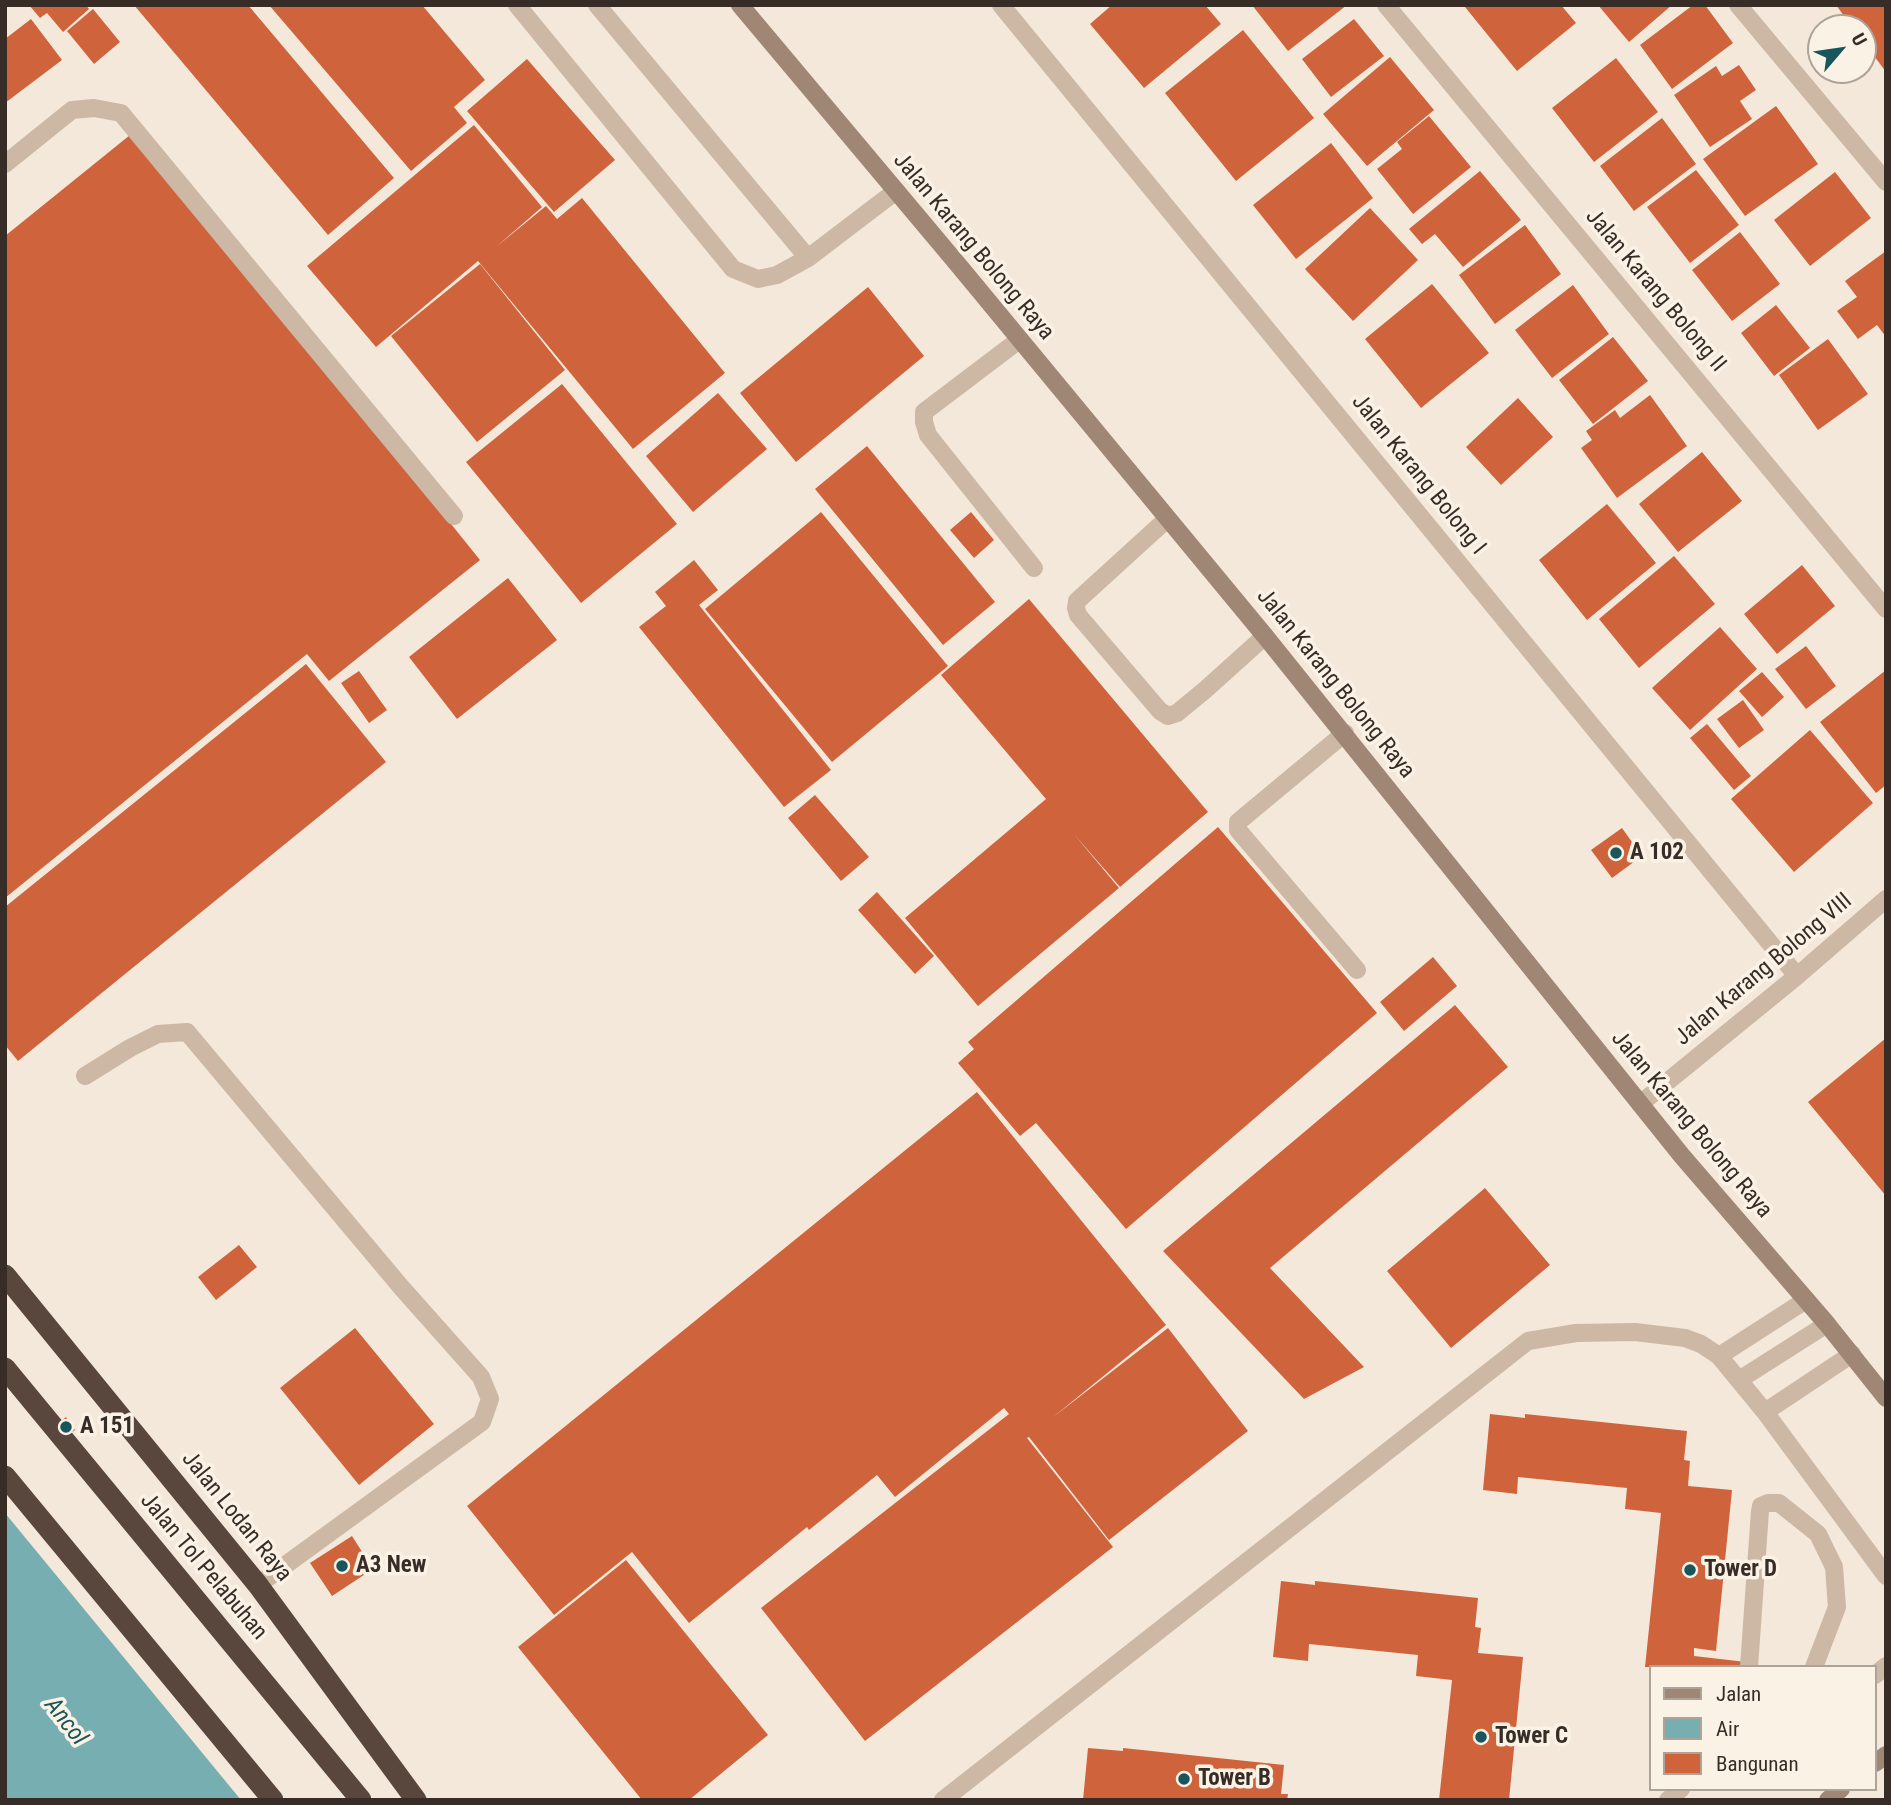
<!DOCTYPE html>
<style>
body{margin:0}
#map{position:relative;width:1891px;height:1805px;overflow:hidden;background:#f3e8d9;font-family:"Roboto Condensed",sans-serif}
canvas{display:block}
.frame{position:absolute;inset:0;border:7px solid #372c26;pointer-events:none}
.legend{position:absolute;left:1649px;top:1665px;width:228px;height:126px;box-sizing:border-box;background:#fbf2e6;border:2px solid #ada399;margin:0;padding:9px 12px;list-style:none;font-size:21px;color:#372c26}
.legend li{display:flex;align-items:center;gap:14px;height:35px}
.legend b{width:35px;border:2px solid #ada399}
.north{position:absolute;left:1807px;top:14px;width:70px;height:70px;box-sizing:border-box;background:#fbf2e6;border:2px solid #ada399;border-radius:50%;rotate:61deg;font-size:19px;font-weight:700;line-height:28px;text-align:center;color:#372c26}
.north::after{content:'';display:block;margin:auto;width:24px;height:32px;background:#19555c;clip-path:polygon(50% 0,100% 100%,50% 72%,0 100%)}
</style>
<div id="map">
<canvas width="1891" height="1805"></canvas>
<div class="frame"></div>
<ul class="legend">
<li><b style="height:9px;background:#a08675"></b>Jalan</li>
<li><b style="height:19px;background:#76aeb2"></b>Air</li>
<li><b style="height:19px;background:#cf633c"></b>Bangunan</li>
</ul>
<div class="north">U</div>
</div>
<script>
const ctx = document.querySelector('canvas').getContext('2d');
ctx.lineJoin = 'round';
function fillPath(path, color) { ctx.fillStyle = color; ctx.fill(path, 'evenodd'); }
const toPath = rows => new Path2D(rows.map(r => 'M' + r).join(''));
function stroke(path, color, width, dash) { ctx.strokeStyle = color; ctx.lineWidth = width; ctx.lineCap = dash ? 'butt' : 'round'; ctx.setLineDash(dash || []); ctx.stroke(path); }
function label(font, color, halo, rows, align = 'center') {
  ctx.font = font + ' "Roboto Condensed",sans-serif'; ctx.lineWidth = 7; ctx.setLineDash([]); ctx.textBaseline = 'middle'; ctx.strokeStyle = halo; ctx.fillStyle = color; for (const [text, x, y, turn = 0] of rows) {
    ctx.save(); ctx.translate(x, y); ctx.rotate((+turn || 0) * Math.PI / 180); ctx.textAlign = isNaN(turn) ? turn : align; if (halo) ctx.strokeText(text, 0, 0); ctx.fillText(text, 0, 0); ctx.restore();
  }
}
fillPath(toPath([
 [5,1513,241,1800,5,1800]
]), '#76aeb2');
fillPath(toPath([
 [29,5,86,5,89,9,63,32,47,13,40,18],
 [134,5,248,5,394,178,328,235],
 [269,5,422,5,485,80,454,107,467,123,411,171],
 [1112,5,1205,5,1221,24,1144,88,1090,24],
 [1252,5,1347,5,1288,51],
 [1467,5,1561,5,1576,23,1517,71,1465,7],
 [1598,5,1672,5,1629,42],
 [1693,5,1705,5,1733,43,1672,89,1640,45],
 [1836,5,1886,5,1886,72,1863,41,1863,28,1853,28],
 [93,9,120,42,94,64,67,31],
 [31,19,62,60,5,103,5,39],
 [1354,19,1384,56,1331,97,1302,59],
 [1243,30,1314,118,1236,181,1165,93],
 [1390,57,1434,110,1367,166,1323,114],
 [1616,58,1658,112,1594,162,1552,108],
 [527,59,615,160,554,212,467,111],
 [1739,65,1756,90,1740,101,1752,119,1710,147,1674,95,1716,66,1722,76],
 [1776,106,1818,164,1745,216,1703,159],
 [1429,116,1471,167,1413,214,1377,169,1402,149,1397,142],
 [1662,118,1696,164,1634,211,1600,166],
 [474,125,542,207,496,247,546,206,557,219,582,198,725,373,633,449,478,261,376,347,307,266],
 [135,131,480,560,329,681,307,654,5,898,5,236],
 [1331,143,1373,198,1296,259,1253,205],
 [1696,170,1739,225,1690,263,1647,207],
 [1480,171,1521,220,1463,267,1435,234,1422,244,1409,229],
 [1835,172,1871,218,1810,266,1774,220],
 [1370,208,1418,260,1353,321,1305,269],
 [1525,225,1561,274,1495,324,1459,275],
 [1740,232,1780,284,1732,321,1692,270],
 [1886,251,1886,337,1877,325,1858,339,1837,311,1857,297,1845,281],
 [480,264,565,370,477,442,391,336],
 [1432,284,1489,353,1421,408,1365,339],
 [1573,285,1609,334,1552,378,1515,330],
 [868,287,924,356,796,462,740,393],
 [1776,305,1810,348,1774,376,1741,333],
 [1613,337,1648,381,1593,424,1559,380],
 [1828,339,1868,394,1818,430,1779,375],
 [562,384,677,524,581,603,466,462],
 [718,393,767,449,693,512,646,456],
 [1650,395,1687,446,1617,498,1581,448,1592,440,1586,431,1615,410,1620,418],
 [1518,398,1553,437,1501,485,1466,447],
 [867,446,995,602,943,645,815,489],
 [1702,452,1742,501,1678,552,1639,504],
 [1607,504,1656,563,1587,620,1539,560],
 [821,512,948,666,832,762,705,609],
 [971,512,994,540,974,558,950,530],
 [1674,556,1715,604,1639,668,1599,619],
 [694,560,718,590,699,605,831,770,784,807,639,627,666,606,655,592],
 [1802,565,1835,606,1777,654,1744,614],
 [508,578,557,640,457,719,409,657],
 [1029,599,1208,812,1120,887,1073,833,1119,888,978,1006,905,918,1046,799,941,675],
 [1720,627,1757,669,1690,730,1652,688],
 [1806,646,1836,686,1806,709,1775,669],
 [306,664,386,762,18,1061,5,1045,5,907],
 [1886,670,1886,785,1876,793,1820,722],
 [359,671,387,710,369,723,341,683],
 [1762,672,1784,697,1762,717,1739,691],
 [1743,700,1764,730,1739,748,1717,719],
 [1707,724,1751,776,1734,790,1690,738],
 [1810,730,1873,803,1794,872,1731,799],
 [815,795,869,857,841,881,788,818],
 [1218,827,1377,1013,1126,1229,1036,1123,1020,1136,958,1063,974,1049,968,1042],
 [1622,828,1642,856,1612,878,1591,850],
 [877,892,934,956,915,974,858,910],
 [1433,957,1457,986,1404,1031,1380,1002],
 [1455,1005,1508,1067,1270,1268,1364,1367,1304,1399,1163,1251],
 [1886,1038,1886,1196,1808,1102],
 [977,1092,1166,1325,1052,1418,1168,1328,1248,1431,1109,1540,1029,1437,1027,1438,1113,1547,865,1741,761,1608,1009,1414,1004,1408,895,1497,877,1475,809,1530,807,1527,689,1623,632,1552,554,1615,467,1506],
 [1485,1188,1550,1265,1451,1348,1387,1271],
 [239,1245,257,1267,216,1300,198,1277],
 [355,1328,434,1424,359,1485,280,1388],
 [1490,1414,1525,1418,1525,1414,1687,1431,1684,1460,1690,1461,1688,1486,1732,1490,1716,1651,1694,1648,1694,1656,1746,1662,1746,1667,1645,1667,1661,1513,1625,1509,1627,1488,1518,1477,1517,1494,1483,1490],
 [66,1417,75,1430,66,1437,56,1425],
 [352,1536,373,1569,332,1596,310,1563],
 [626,1560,768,1735,689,1800,642,1800,518,1647],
 [1281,1581,1315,1585,1315,1581,1478,1598,1475,1627,1481,1628,1478,1653,1523,1657,1509,1800,1439,1800,1452,1680,1416,1676,1418,1655,1309,1644,1308,1661,1273,1657],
 [1088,1748,1123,1751,1123,1748,1284,1765,1281,1794,1288,1794,1287,1800,1083,1800]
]), '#cf633c');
stroke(toPath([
 [517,5,733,269,758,279,777,275,808,258,896,191],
 [597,5,808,258],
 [5,164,72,110,94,108,121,113,454,516],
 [1019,340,924,412,924,422,928,435,1034,568],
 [1167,519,1077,601,1076,608,1078,615,1160,711,1168,716,1177,713,1205,690,1265,636],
 [1345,733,1238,822,1238,830,1357,970],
 [85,1076,130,1048,158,1034,187,1032,401,1287,481,1377,490,1399,482,1422,258,1585],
 [1719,1356,1806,1300],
 [1739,1380,1827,1324],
 [1765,1412,1852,1354],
 [1749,1667,1760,1511,1761,1506,1768,1503,1779,1503,1818,1534,1834,1567,1837,1607,1814,1667],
 [1875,1675,1886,1666],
 [943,1800,1528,1341,1576,1333,1635,1332,1685,1338,1701,1344,1719,1356,1765,1412,1886,1576],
 [1668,1800,1681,1789]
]), '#ccb8a4', 18);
stroke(toPath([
 [1001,5,1797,976],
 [1386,5,1886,609],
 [1738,5,1886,182],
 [1640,1104,1797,976,1886,899]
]), '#ccb8a4', 18);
stroke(toPath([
 [740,5,960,267,1265,636,1682,1156,1827,1324,1886,1398],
 [1875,1763,1886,1755],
 [1828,1800,1841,1789]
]), '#a08675', 18);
stroke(toPath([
 [5,1275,258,1585,416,1800],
 [5,1368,361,1800],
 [5,1476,273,1800]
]), '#59463d', 21);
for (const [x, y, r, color] of [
 [1616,853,7,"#19555c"],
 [66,1427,7,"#19555c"],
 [342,1566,7,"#19555c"],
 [1690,1570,7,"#19555c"],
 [1481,1737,7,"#19555c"],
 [1184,1779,7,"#19555c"]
]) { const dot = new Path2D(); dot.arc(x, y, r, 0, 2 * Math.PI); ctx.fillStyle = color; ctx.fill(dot); stroke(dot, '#fbf2e6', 2.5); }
label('23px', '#372c26', '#fbf2e6', [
 ["Jalan Karang Bolong Raya",973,247,50],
 ["Jalan Karang Bolong II",1655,291,50],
 ["Jalan Karang Bolong I",1418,475,51],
 ["Jalan Karang Bolong Raya",1335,684,51],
 ["Jalan Karang Bolong VIII",1764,970,-40],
 ["Jalan Karang Bolong Raya",1691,1125,50],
 ["Jalan Lodan Raya",236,1517,51],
 ["Jalan Tol Pelabuhan",203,1567,50]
]);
label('bold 23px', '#372c26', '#fbf2e6', [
 ["A 102",1630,853],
 ["A 151",80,1427],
 ["A3 New",356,1566],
 ["Tower D",1704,1570],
 ["Tower C",1495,1737],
 ["Tower B",1198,1779]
], 'left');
label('italic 24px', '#19555c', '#fbf2e6', [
 ["Ancol",65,1722,52]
]);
</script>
